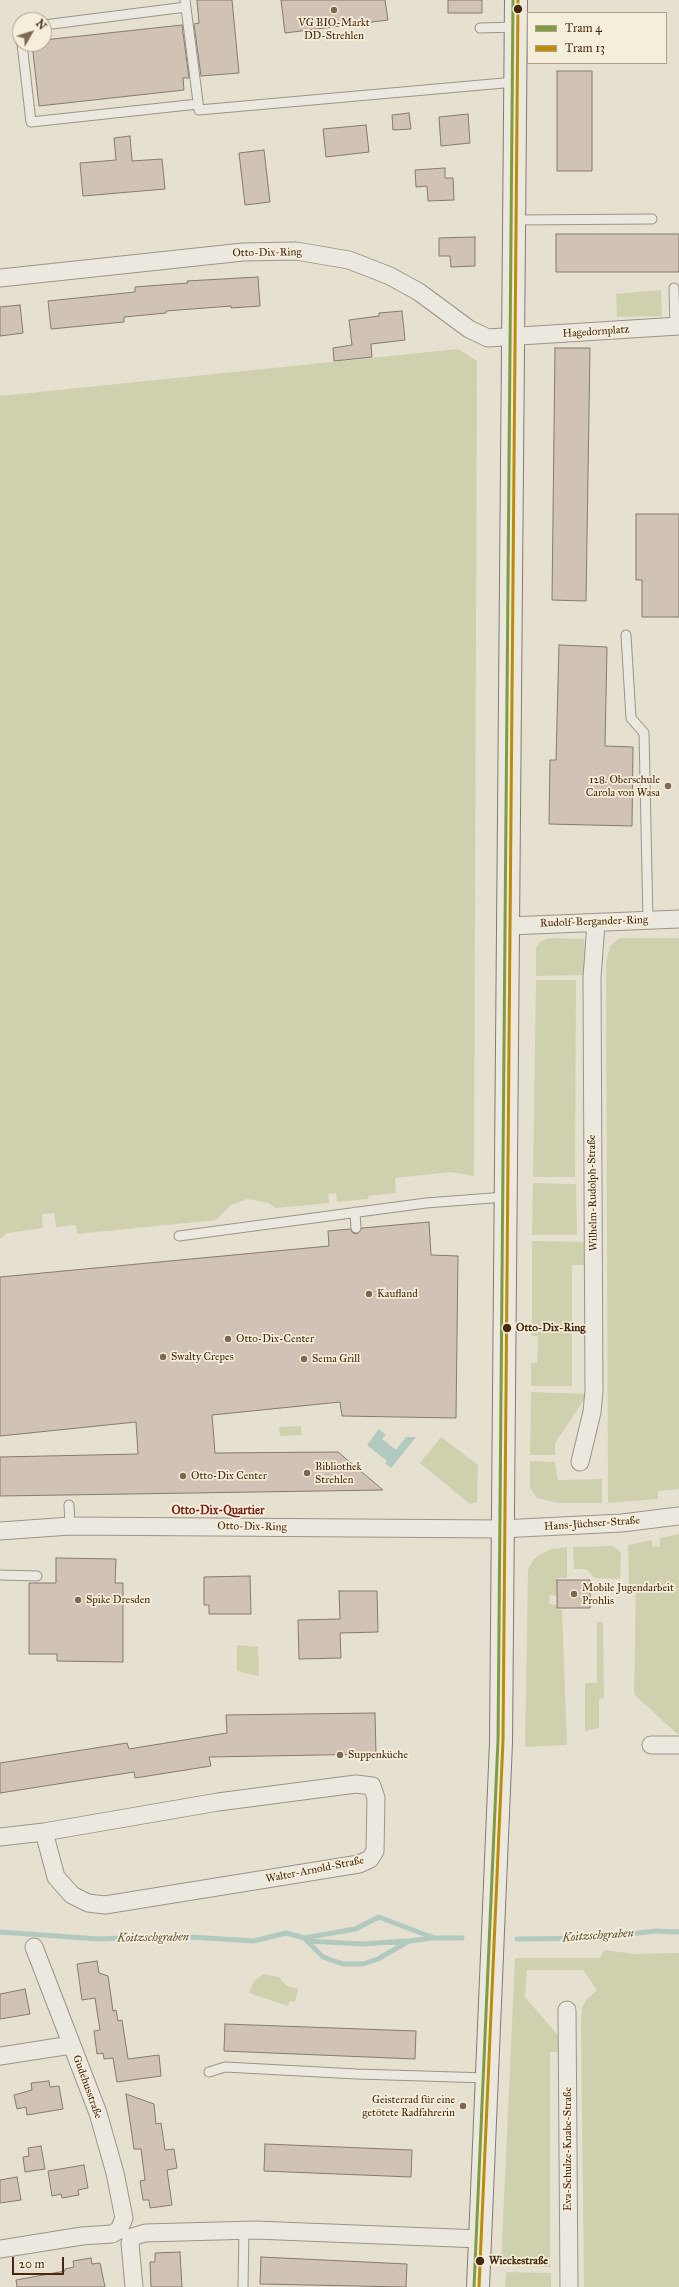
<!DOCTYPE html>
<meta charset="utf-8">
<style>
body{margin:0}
#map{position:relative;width:679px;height:2287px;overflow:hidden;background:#e6e0d0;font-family:"IM FELL Great Primer",serif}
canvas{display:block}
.legend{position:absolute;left:527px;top:12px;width:140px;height:52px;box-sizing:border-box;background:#f5eeda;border:1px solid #af9f88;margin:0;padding:5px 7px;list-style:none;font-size:12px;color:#45280d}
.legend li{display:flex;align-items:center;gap:8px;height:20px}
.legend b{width:20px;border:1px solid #af9f88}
.north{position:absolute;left:12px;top:12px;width:40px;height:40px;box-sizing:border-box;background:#f5eeda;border:1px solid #af9f88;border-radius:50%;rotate:51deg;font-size:11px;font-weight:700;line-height:16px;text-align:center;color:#45280d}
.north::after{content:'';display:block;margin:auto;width:14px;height:18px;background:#7d6851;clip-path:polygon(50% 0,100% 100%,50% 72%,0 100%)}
.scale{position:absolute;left:12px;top:2257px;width:52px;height:18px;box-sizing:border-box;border:2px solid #45280d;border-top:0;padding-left:5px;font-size:12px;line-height:14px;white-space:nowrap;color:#45280d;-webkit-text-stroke:3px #f5eeda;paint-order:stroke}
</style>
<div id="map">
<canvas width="679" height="2287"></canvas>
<ul class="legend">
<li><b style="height:5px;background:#7f9c43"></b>Tram 4</li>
<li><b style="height:5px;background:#bd8d05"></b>Tram 13</li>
</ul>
<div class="north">N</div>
<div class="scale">20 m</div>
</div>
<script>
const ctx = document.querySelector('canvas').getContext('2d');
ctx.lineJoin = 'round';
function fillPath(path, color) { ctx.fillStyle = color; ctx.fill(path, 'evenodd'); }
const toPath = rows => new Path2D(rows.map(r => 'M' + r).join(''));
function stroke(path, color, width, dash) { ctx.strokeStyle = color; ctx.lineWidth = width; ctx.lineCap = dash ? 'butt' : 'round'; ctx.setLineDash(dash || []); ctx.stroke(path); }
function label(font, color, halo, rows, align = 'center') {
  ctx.font = font + ' "IM FELL Great Primer",serif'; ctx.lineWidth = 3.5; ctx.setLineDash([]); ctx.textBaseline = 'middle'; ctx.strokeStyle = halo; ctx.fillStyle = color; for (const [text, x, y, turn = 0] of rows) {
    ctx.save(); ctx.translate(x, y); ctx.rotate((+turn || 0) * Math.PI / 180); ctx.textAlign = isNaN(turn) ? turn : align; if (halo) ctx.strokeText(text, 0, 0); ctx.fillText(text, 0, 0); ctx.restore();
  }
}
fillPath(toPath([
 [661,290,662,316,617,317,616,294],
 [458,349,477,361,474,1176,451,1172,395,1178,396,1193,368,1196,368,1199,337,1202,336,1193,328,1194,329,1203,276,1208,268,1203,247,1199,231,1205,216,1220,77,1234,76,1225,56,1227,54,1213,42,1214,43,1228,7,1233,0,1239,0,396],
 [549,938,584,939,587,975,536,976,536,948,541,941],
 [620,938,679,938,679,1489,658,1491,658,1499,608,1503,606,963,610,946],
 [536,980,576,980,575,1177,533,1177],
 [533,1183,576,1184,577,1235,532,1235],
 [532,1241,586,1242,586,1265,572,1265,572,1386,531,1386,531,1363,537,1363,538,1336,532,1336],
 [531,1392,588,1394,555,1443,555,1455,530,1455],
 [301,1426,302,1435,280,1436,279,1427],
 [441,1437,478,1465,477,1502,470,1504,420,1463],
 [530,1461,555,1462,558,1480,602,1479,602,1503,558,1503,537,1498,530,1488],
 [679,1534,679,1734,677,1734,634,1694,636,1584,629,1584,628,1545,652,1540,652,1546,660,1547,660,1538],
 [612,1546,618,1549,621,1553,620,1579,595,1578,586,1569,574,1569,573,1547],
 [567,1547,567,1578,557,1578,557,1596,550,1595,549,1604,557,1605,557,1609,562,1610,567,1745,525,1747,528,1570,534,1559,541,1554,551,1549],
 [597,1622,603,1622,604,1698,599,1699,599,1728,585,1731,585,1683,597,1683],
 [237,1645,258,1647,259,1676,237,1671],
 [604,1950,634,1954,679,1953,679,2287,584,2287,581,2024,582,2007,587,1999,597,1990,583,1970,527,1970,525,1997,558,2035,563,2052,550,2052,550,2267,501,2265,515,1958,600,1958],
 [264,1974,279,1977,287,1986,298,1989,295,2002,290,2001,288,2006,249,1993,254,1981],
 [506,2272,551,2273,551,2287,505,2287]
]), '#cfd1ae');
fillPath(toPath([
 [379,1429,386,1435,382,1439,396,1450,406,1437,416,1437,391,1468,385,1463,387,1461,367,1445]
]), '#b1c9be');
stroke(toPath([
 [0,1932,99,1939,174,1936,254,1941,286,1933,304,1938,355,1929,379,1917,434,1938,462,1938],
 [304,1938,323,1957,343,1964,363,1964,378,1959,409,1941,432,1938],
 [517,1939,599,1938,655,1931,679,1932],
 [308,1941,362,1944,406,1941]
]), '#b1c9be', 5);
const building = toPath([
 [197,0,232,0,239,73,201,76,194,24,199,23,197,0],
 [281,0,385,0,388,20,285,33,281,0],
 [448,0,482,0,482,13,448,13,448,0],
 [182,25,189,78,183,78,184,90,39,106,32,44,44,44,44,40,182,25],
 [557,71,592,71,592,171,557,171,557,71],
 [409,113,411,129,393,130,392,115,409,113],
 [468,114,470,143,441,146,439,117,468,114],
 [366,125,369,152,326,157,323,129,366,125],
 [130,136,132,161,162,159,165,189,83,196,80,163,116,160,114,138,130,136],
 [264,150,270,202,245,205,239,153,264,150],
 [445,168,445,178,453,178,454,200,428,201,427,186,416,187,415,170,445,168],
 [556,234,679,234,679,272,556,272,556,234],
 [475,237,475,266,451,267,450,256,439,256,439,238,475,237],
 [258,277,260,306,231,308,231,306,166,311,166,313,124,317,124,322,51,329,48,301,135,292,135,287,188,283,187,281,258,277],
 [20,305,23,333,0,336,0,307,20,305],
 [402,311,405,340,371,344,372,357,334,361,333,348,352,345,349,320,379,316,379,313,402,311],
 [555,348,590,348,586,601,552,600,555,348],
 [636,514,679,514,679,617,642,617,642,580,636,580,636,514],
 [559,645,607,647,605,746,633,747,632,826,549,824,550,760,556,760,559,645],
 [429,1222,431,1255,458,1256,456,1418,342,1416,340,1402,212,1415,215,1453,338,1452,383,1490,0,1496,0,1457,138,1454,136,1422,0,1436,0,1277,329,1246,328,1231,350,1229,353,1233,357,1234,362,1228,429,1222],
 [56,1558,116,1559,115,1583,123,1583,123,1662,57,1661,57,1654,29,1654,29,1583,56,1583,56,1558],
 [250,1576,251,1614,209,1614,209,1605,204,1605,204,1577,250,1576],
 [557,1580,590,1580,590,1608,557,1608,557,1580],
 [339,1591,377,1591,378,1632,340,1633,341,1658,299,1659,298,1620,340,1619,339,1591],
 [375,1713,376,1754,209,1757,211,1766,135,1778,134,1772,0,1793,0,1763,127,1743,129,1749,227,1733,226,1715,375,1713],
 [97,1961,99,1973,108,1976,113,2011,116,2010,118,2021,122,2020,128,2059,159,2055,161,2076,117,2082,113,2058,104,2059,103,2053,97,2054,94,2031,100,2030,95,1998,82,2000,77,1964,97,1961],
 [25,1989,30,2014,0,2019,0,1994,25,1989],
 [225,2024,416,2031,415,2059,224,2051,225,2024],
 [49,2081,50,2087,59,2086,63,2109,27,2115,26,2107,17,2109,14,2095,32,2090,31,2083,49,2081],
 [126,2094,154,2104,156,2124,161,2123,165,2150,174,2149,177,2168,167,2170,172,2205,150,2208,149,2200,143,2200,140,2181,145,2180,141,2149,134,2149,126,2094],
 [265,2144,412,2150,411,2177,264,2171,265,2144],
 [41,2146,45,2169,25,2172,23,2157,29,2156,28,2148,41,2146],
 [84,2165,88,2188,78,2190,79,2195,62,2198,61,2194,52,2196,48,2171,84,2165],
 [17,2177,21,2200,0,2203,0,2180,17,2177],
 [180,2252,182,2287,151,2287,150,2262,155,2262,155,2253,180,2252],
 [261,2257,407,2264,406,2287,260,2284,261,2257],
 [91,2258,92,2264,100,2263,105,2287,17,2287,16,2280,65,2271,65,2269,74,2267,73,2261,91,2258]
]);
fillPath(building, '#d0c2b4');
stroke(building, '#847b6f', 1);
const lane = toPath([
 [185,0,199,110,515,82],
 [44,25,186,7],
 [480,28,516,27],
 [22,44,31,122,198,104],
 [515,220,652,219],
 [674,288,675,327],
 [626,635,631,718,644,733,648,920],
 [355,1212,356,1228],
 [179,1236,426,1203,505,1197],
 [69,1505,70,1526],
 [0,1575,37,1576],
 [209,2072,225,2067,357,2074,488,2078],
 [243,2287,244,2230]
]);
const street = toPath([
 [0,278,243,252,296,251,349,260,390,276,419,292,469,329,488,338,679,326],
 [509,926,679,919],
 [580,1462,592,1412,594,1391,592,978,596,923],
 [0,1531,70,1526,500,1529,622,1523,679,1516],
 [651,1745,679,1745],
 [0,1837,44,1832,218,1802,356,1784,372,1786,376,1798,375,1851,370,1859,359,1864,105,1905,88,1903,72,1895,56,1877,44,1832],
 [567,2010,569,2287],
 [0,2056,71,2045],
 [0,2249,82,2236,112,2234,119,2230,124,2218,115,2173,98,2113,34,1947],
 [134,2287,130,2243,132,2237,145,2233,255,2230,480,2239]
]);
const secondary = toPath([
 [478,2287,501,1742,516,0]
]);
stroke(lane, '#9c9487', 11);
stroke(street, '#9c9487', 19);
stroke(secondary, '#847b6f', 24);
stroke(lane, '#ebe8e0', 9);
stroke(street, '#ebe8e0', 17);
stroke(secondary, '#ebe8e0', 22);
stroke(toPath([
 [474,2287,498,1740,513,0]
]), '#7f9c43', 3);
stroke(toPath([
 [479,2287,503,1740,518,0]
]), '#bd8d05', 3);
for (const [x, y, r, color] of [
 [518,9,5,"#45280d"],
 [334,10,4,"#7d6851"],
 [668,786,4,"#7d6851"],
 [369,1294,4,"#7d6851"],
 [507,1328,5,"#45280d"],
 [228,1339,4,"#7d6851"],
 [163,1357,4,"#7d6851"],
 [304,1359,4,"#7d6851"],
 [307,1473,4,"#7d6851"],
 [183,1476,4,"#7d6851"],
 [574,1594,4,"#7d6851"],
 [78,1600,4,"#7d6851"],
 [340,1755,4,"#7d6851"],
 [463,2106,4,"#7d6851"],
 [480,2261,5,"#45280d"]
]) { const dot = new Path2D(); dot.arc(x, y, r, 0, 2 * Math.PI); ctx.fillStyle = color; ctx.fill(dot); stroke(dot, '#f5eeda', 1.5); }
label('11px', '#45280d', '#f5eeda', [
 ["VG BIO-Markt",334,23,"center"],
 ["DD-Strehlen",334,36,"center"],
 ["128. Oberschule",660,780,"right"],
 ["Carola von Wasa",660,793,"right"],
 ["Kaufland",377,1294],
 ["Otto-Dix-Center",236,1339],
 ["Swalty Crepes",171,1357],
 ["Sema Grill",312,1359],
 ["Bibliothek",315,1467],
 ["Strehlen",315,1480],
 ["Otto-Dix Center",191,1476],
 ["Mobile Jugendarbeit",582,1588],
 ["Prohlis",582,1601],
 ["Spike Dresden",86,1600],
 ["Suppenküche",348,1755],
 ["Geisterrad für eine",455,2100,"right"],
 ["getötete Radfahrerin",455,2113,"right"]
], 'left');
label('11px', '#45280d', '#f5eeda', [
 ["Otto-Dix-Ring",267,253,-1],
 ["Hagedornplatz",596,332,-4],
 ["Rudolf-Bergander-Ring",594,922,-2],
 ["Wilhelm-Rudolph-Straße",593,1193,-91],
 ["Hans-Jüchser-Straße",592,1524,-4],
 ["Otto-Dix-Ring",252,1527,1],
 ["Walter-Arnold-Straße",315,1870,-11],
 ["Gudehusstraße",87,2087,70],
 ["Eva-Schulze-Knabe-Straße",568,2149,-90]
]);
label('bold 11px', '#45280d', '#f5eeda', [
 ["Otto-Dix-Ring",516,1328],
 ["Wieckestraße",489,2261]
], 'left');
label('bold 12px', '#7a1f14', '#f5eeda', [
 ["Otto-Dix-Quartier",218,1511]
]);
label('italic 12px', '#5a4e37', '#f5eeda', [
 ["Koitzschgraben",598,1936,-4],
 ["Koitzschgraben",153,1938,-1]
]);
</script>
